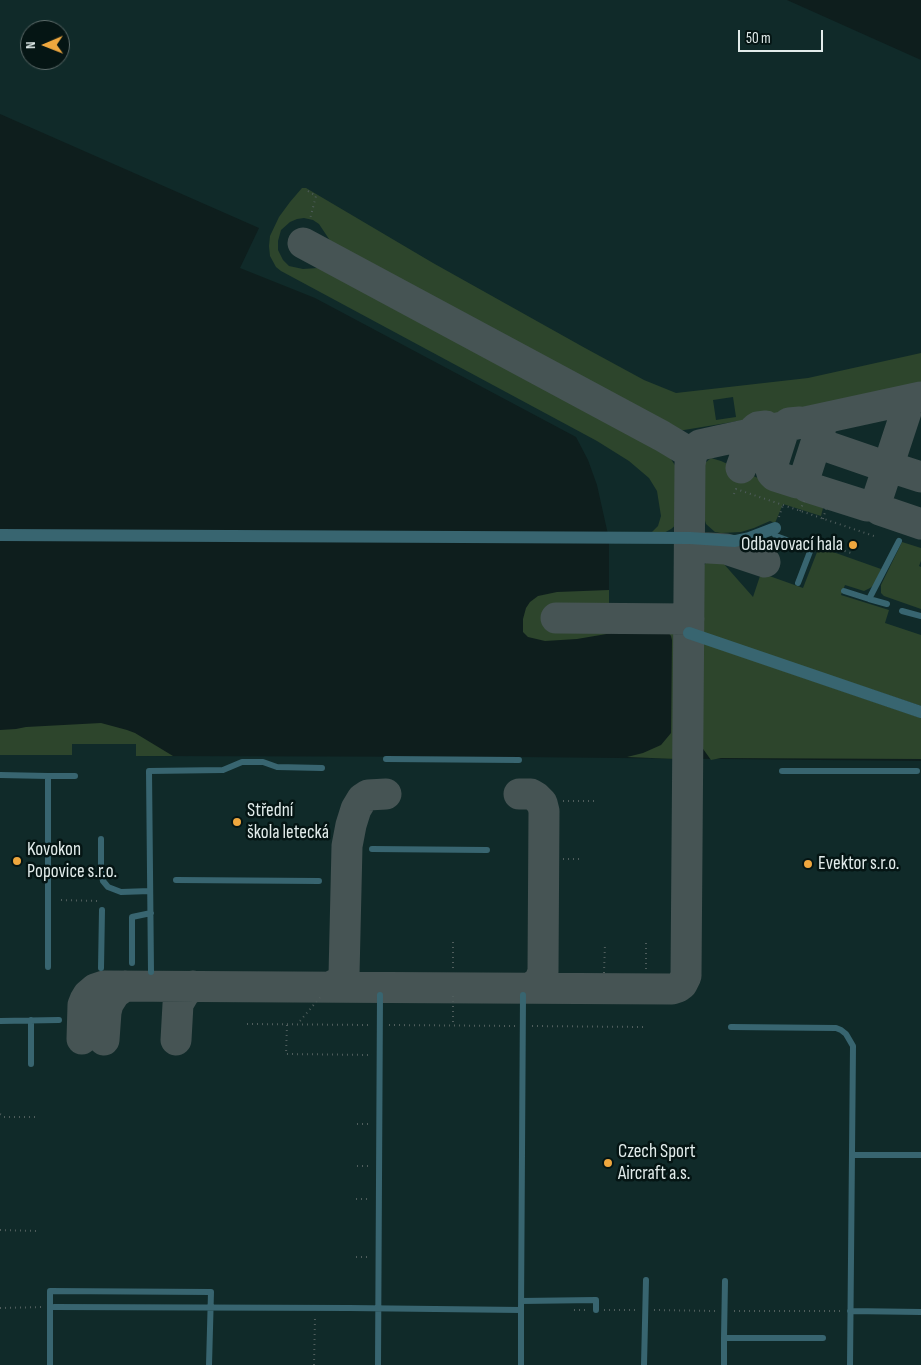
<!DOCTYPE html>
<meta charset="utf-8">
<style>
body{margin:0}
#map{position:relative;width:921px;height:1365px;overflow:hidden;background:#0e1e1d;font-family:"Sofia Sans Condensed",sans-serif}
canvas{display:block}
.north{position:absolute;left:20px;top:20px;width:50px;height:50px;box-sizing:border-box;background:#051514;border:1px solid #5d6b6a;border-radius:50%;rotate:269deg;font-size:14px;font-weight:700;line-height:20px;text-align:center;color:#e2eceb}
.north::after{content:'';display:block;margin:auto;width:18px;height:22px;background:#efa73e;clip-path:polygon(50% 0,100% 100%,50% 72%,0 100%)}
.scale{position:absolute;left:738px;top:30px;width:85px;height:22px;box-sizing:border-box;border:2px solid #e2eceb;border-top:0;padding-left:6px;font-size:15px;line-height:18px;white-space:nowrap;color:#e2eceb;-webkit-text-stroke:4px #051514;paint-order:stroke}
</style>
<div id="map">
<canvas width="921" height="1365"></canvas>
<div class="north">N</div>
<div class="scale">50 m</div>
</div>
<script>
const ctx = document.querySelector('canvas').getContext('2d');
ctx.lineJoin = 'round';
function fillPath(path, color) { ctx.fillStyle = color; ctx.fill(path, 'evenodd'); }
const toPath = rows => new Path2D(rows.map(r => 'M' + r).join(''));
function stroke(path, color, width, dash) { ctx.strokeStyle = color; ctx.lineWidth = width; ctx.lineCap = dash ? 'butt' : 'round'; ctx.setLineDash(dash || []); ctx.stroke(path); }
function label(font, color, halo, rows, align = 'center') {
  ctx.font = font + ' "Sofia Sans Condensed",sans-serif'; ctx.lineWidth = 5; ctx.setLineDash([]); ctx.textBaseline = 'middle'; ctx.strokeStyle = halo; ctx.fillStyle = color; for (const [text, x, y, turn = 0] of rows) {
    ctx.save(); ctx.translate(x, y); ctx.rotate((+turn || 0) * Math.PI / 180); ctx.textAlign = isNaN(turn) ? turn : align; if (halo) ctx.strokeText(text, 0, 0); ctx.fillText(text, 0, 0); ctx.restore();
  }
}
fillPath(toPath([
 [0,0,787,0,921,60,921,667,689,612,609,613,609,539,597,485,588,460,576,437,315,298,240,268,259,228,0,114],
 [30,30,60,30,60,60,30,60],
 [72,744,137,744,137,756,519,757,921,761,921,1365,0,1365,0,755,72,755]
]), '#102a29');
fillPath(toPath([
 [302,188,306,188,433,263,585,348,644,380,676,393,808,378,921,353,921,388,808,413,781,414,678,431,660,426,659,427,390,284,389,277,335,248,319,224,313,220,304,218,297,219,290,222,281,230,278,241,278,250,283,260,289,266,303,269,333,267,653,438,653,440,667,453,678,470,678,518,677,524,671,529,662,534,650,534,658,526,661,516,657,491,649,478,629,461,597,441,281,271,276,267,270,256,269,246,270,236,279,217,290,202],
 [733,397,736,417,716,420,713,400],
 [711,458,721,461,823,508,821,516,783,504,775,523,770,521,754,528,741,532,721,533,715,532,706,524,703,514,703,470,705,463],
 [902,542,921,548,921,561,919,566,921,567,921,609,884,596,881,593,881,585],
 [819,547,881,569,875,584,870,588,864,591,845,585,841,595,889,610,885,623,921,635,921,706,703,633,702,570,703,566,707,562,715,559,723,563,753,597,761,573,803,588],
 [609,590,609,613,555,611,556,618,555,623,655,625,668,626,675,633,676,638,676,759,627,757,643,753,661,745,671,733,672,640,671,636,668,632,665,630,651,628,642,628,577,639,545,641,528,637,523,632,523,619,526,608,530,602,538,596,557,592],
 [702,643,921,718,921,759,721,758,711,760,701,746],
 [101,723,127,730,135,733,173,756,136,756,136,744,72,744,72,755,0,755,0,730,16,729,26,727]
]), '#2d452c');
stroke(toPath([
 [800,422,789,423,785,426,771,470,772,473,775,476,797,483,802,482,804,480,823,421,827,418],
 [818,438,820,444,823,445,881,465,887,464,889,461,891,466,893,468,921,477],
 [692,454,696,448,700,445,718,441,921,397],
 [741,468,755,429,758,427,766,426],
 [804,480,805,485,807,487,867,506,873,506,876,503,909,403,913,399],
 [876,503,877,508,880,510,921,524],
 [690,547,726,549,765,562],
 [556,618,689,619],
 [519,794,531,794,536,797,542,803,544,811,543,972,539,982,530,988],
 [330,987,341,981,344,975,347,846,351,825,356,809,362,799,368,795,386,794],
 [82,1039,83,1005,85,1000,88,995,95,989,104,986,672,989,678,987,682,984,686,976,690,464,692,454,662,436,303,243],
 [104,1040,106,1012,108,1004,115,993,125,986],
 [176,1040,178,1004,185,992,193,986]
]), '#465454', 31);
stroke(toPath([
 [308,191,316,196,310,219],
 [734,494,736,489,874,536],
 [800,511,805,499],
 [779,517,783,505],
 [823,519,826,509],
 [816,542,851,553],
 [563,801,597,801],
 [563,859,582,859],
 [61,900,99,901],
 [453,942,453,971],
 [646,943,646,973],
 [604,973,605,943],
 [453,996,453,1026],
 [300,1021,322,995],
 [247,1024,372,1025],
 [287,1025,286,1054,372,1055],
 [389,1025,515,1026],
 [532,1026,643,1027],
 [0,1114,4,1117,36,1117],
 [357,1124,370,1124],
 [357,1166,372,1166],
 [356,1199,371,1199],
 [0,1230,36,1231],
 [356,1257,371,1257],
 [0,1308,42,1307],
 [574,1310,586,1310],
 [604,1310,636,1310],
 [654,1310,716,1311],
 [734,1311,841,1311],
 [314,1365,315,1317]
]), '#4f5d5c', 2, [1, 4]);
stroke(toPath([
 [770,529,776,536,811,549,798,583],
 [844,591,869,599,899,541],
 [869,599,887,604],
 [902,611,921,616],
 [386,759,519,760],
 [782,771,917,771],
 [0,775,48,776,48,967],
 [48,776,75,776],
 [101,839,101,872,103,881,108,887,121,892,150,891],
 [372,849,487,850],
 [176,880,319,881],
 [132,963,132,917,151,913],
 [101,968,102,910],
 [151,972,149,771,223,770,242,762,263,762,277,767,322,768],
 [31,1020,31,1064],
 [0,1021,59,1020],
 [731,1027,836,1028,841,1030,846,1034,853,1046,850,1365],
 [852,1155,921,1155],
 [521,1301,596,1300,596,1310],
 [54,1307,349,1308,521,1310,523,995],
 [850,1311,921,1312],
 [724,1338,725,1281],
 [50,1365,50,1291,211,1292,209,1365],
 [378,1365,380,995],
 [521,1365,521,1310],
 [644,1365,646,1280],
 [724,1365,724,1338,823,1338]
]), '#386570', 6);
stroke(toPath([
 [0,535,690,538,735,541,749,538,775,528],
 [689,633,921,712]
]), '#386570', 12);
for (const [x, y, r, color] of [
 [853,545,5,"#efa73e"],
 [237,822,5,"#efa73e"],
 [17,861,5,"#efa73e"],
 [808,864,5,"#efa73e"],
 [608,1163,5,"#efa73e"]
]) { const dot = new Path2D(); dot.arc(x, y, r, 0, 2 * Math.PI); ctx.fillStyle = color; ctx.fill(dot); stroke(dot, '#051514', 2); }
label('19px', '#e2eceb', '#051514', [
 ["Odbavovací hala",843,545,"right"],
 ["Střední",247,811],
 ["škola letecká",247,833],
 ["Kovokon",27,850],
 ["Popovice s.r.o.",27,872],
 ["Evektor s.r.o.",818,864],
 ["Czech Sport",618,1152],
 ["Aircraft a.s.",618,1174]
], 'left');
</script>
